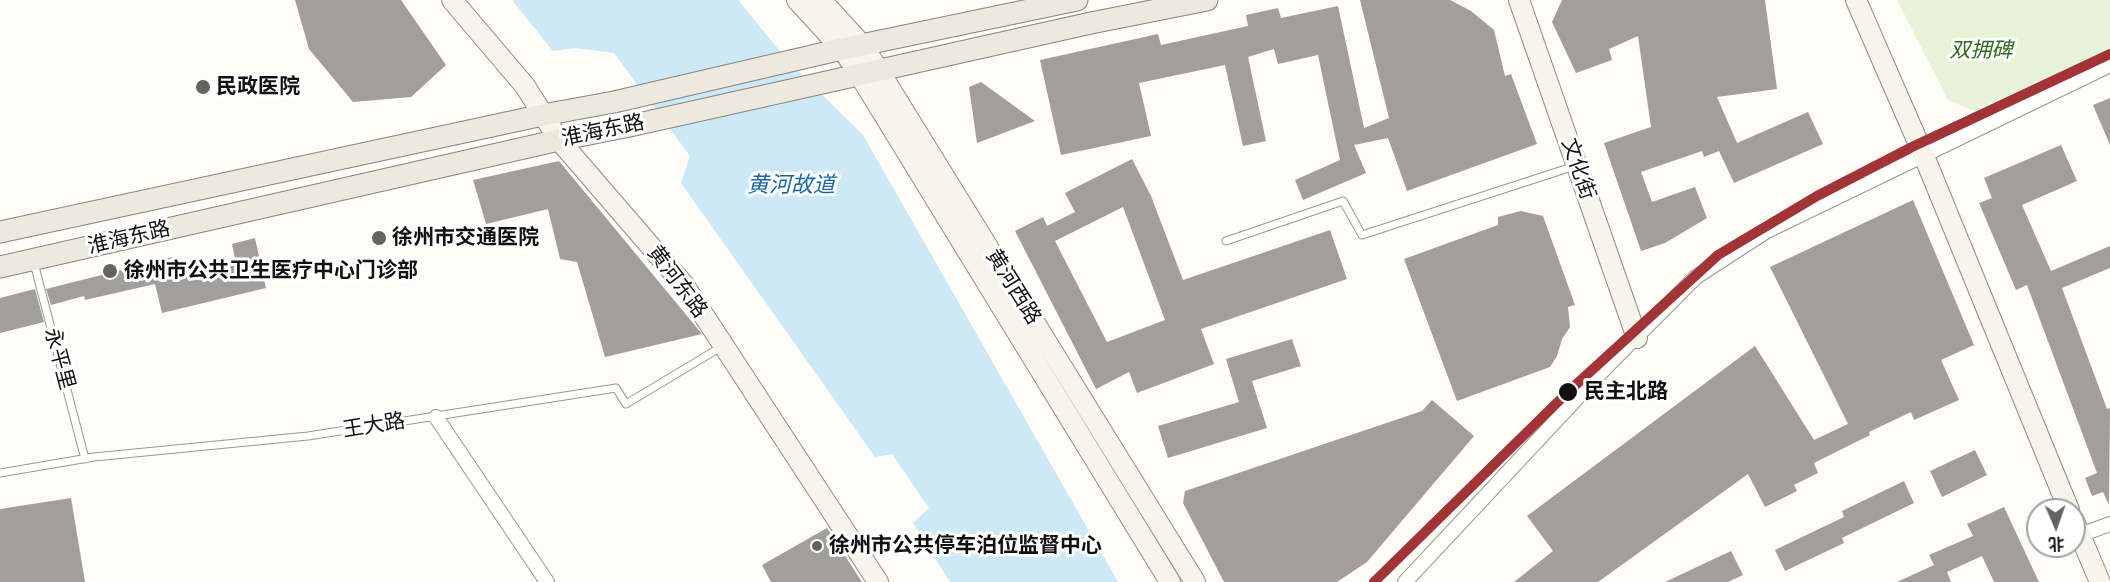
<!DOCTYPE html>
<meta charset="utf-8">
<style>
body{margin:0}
#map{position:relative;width:2110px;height:582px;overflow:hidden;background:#fdfcf7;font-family:"Noto Serif","Noto Sans SC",serif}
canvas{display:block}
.north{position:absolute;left:2026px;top:498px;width:60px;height:60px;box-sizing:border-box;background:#fff;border:2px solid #a0a0a0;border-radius:50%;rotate:178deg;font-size:16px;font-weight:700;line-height:24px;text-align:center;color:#111}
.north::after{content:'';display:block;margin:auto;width:21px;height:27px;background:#646362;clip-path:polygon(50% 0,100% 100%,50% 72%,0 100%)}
</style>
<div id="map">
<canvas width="2110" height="582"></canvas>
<div class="north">北</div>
</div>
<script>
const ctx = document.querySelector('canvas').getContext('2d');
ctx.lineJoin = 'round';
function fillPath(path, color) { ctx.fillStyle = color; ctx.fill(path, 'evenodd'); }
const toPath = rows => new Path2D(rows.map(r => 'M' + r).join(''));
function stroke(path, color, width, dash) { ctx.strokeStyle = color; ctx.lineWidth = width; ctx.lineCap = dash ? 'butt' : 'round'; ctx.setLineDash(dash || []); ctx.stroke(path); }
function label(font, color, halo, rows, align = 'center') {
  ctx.font = font + ' "Noto Serif","Noto Sans SC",serif'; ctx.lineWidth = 6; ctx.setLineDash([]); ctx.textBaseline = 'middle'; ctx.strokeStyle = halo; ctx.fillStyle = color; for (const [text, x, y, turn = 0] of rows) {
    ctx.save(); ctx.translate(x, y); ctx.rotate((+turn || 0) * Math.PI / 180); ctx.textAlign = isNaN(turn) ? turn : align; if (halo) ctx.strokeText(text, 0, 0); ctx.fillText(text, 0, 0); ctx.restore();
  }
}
fillPath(toPath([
 [1897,0,2110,0,2110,49,1974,111,1948,100]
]), '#e7f3d7');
fillPath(toPath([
 [512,0,738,0,788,61,863,135,1118,582,950,582,913,523,929,508,892,454,875,457,681,183,690,156,614,53,575,48,553,51]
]), '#cde8f7');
fillPath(toPath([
 [295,0,401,0,446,65,411,97,353,102,309,49],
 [1360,0,1450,0,1471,11,1494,30,1505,76,1511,74,1537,144,1407,191,1388,138,1354,145,1366,173,1303,200,1295,180,1340,160,1318,55,1278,64,1274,49,1248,57,1266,141,1243,146,1225,65,1139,83,1151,136,1061,155,1040,60,1158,34,1161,45,1248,26,1246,15,1278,8,1281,18,1338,6,1364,128,1389,118],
 [1562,0,1765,0,1777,89,1717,97,1737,143,1808,112,1823,144,1734,183,1719,151,1704,157,1702,151,1641,172,1652,202,1695,187,1707,218,1665,243,1641,251,1604,143,1651,127,1638,36,1609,49,1612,60,1576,73,1552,22],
 [981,82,1035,121,977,143,969,87],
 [2110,98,2110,145,2093,105],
 [2061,145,2077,181,2022,205,2051,271,2110,246,2110,268,2062,288,2107,409,2110,408,2109,505,2103,492,2092,496,2085,478,2097,473,2027,285,2016,290,1979,203,1992,198,1984,178],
 [1132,159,1151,196,1183,280,1330,230,1347,279,1201,329,1214,364,1137,393,1129,372,1096,389,1015,231,1043,217,1047,226,1075,212,1065,193],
 [1123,207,1165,320,1107,342,1055,241],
 [559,161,702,334,605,357,577,262,560,259,548,209,486,224,473,180],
 [1913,200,1974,345,1941,360,1959,400,1914,420,1911,412,1869,432,1870,435,1814,463,1818,473,1794,485,1797,491,1765,507,1748,474,1598,582,1514,582,1553,551,1527,516,1755,346,1814,440,1848,424,1770,267],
 [1521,211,1543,216,1575,305,1568,307,1570,327,1562,339,1557,356,1550,367,1457,401,1404,259,1498,225,1498,217],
 [255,238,266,288,162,313,155,284,85,300,84,296,51,305,46,289,173,257,178,278,236,264,232,244],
 [35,289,44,322,0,333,0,298],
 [1292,339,1301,366,1252,381,1267,428,1168,458,1158,426,1239,402,1226,359],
 [1432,400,1474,436,1367,562,1337,582,1224,582,1183,503,1185,491,1422,411],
 [1975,450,1987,475,1942,497,1930,471],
 [1904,481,1914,503,1842,538,1844,543,1785,571,1775,550,1844,517,1842,511],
 [71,498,85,582,0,582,0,509],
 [2004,507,2039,582,1994,582,1982,556,1947,572,1951,582,1897,582,1934,565,1929,555,1973,536,1967,524],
 [827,528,862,582,771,582,762,565],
 [1731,551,1743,575,1728,582,1665,582]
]), '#a19f9c');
const lane = toPath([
 [1226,241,1343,201,1362,235,1575,166],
 [34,263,85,459],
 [0,473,94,457,308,436,616,388,626,404,721,347]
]);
const street = toPath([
 [436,417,547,582],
 [2080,535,2110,524],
 [1405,582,1609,364,1696,277,1767,231,2110,65]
]);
const secondary = toPath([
 [452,0,525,86,559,140,684,285,878,582],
 [797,0,842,49,859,74,1170,582],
 [821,0,863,46,879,71,1195,582],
 [1519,0,1637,338],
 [1856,0,1924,156,2069,510],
 [2074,521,2100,582]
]);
const primary = toPath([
 [0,232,543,115,614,102,842,49,1077,0],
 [0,267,559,140,625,127,1091,23,1207,0]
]);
stroke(lane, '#979795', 9);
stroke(street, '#979795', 16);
stroke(secondary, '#8e8d8b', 22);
stroke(primary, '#858482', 23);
stroke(lane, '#fffffe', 7);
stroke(street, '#fffffe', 14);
stroke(secondary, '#f6f4eb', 20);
stroke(primary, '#ede9dc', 21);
stroke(toPath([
 [1374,582,1569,391,1718,255,1817,196,1912,147,2110,54]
]), '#a23337', 10);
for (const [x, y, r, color] of [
 [203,87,8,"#646362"],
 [379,238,8,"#646362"],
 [110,271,8,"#646362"],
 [1568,392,10,"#111"],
 [817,546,6,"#646362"]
]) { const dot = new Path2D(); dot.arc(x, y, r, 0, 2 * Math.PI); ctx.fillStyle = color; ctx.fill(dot); stroke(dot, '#fff', 2); }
label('italic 21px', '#2f6b1f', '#fff', [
 ["双拥碑",1981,51]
]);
label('bold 21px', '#111', '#fff', [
 ["民政医院",216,87],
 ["徐州市交通医院",392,238],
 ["徐州市公共卫生医疗中心门诊部",124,271],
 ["徐州市公共停车泊位监督中心",829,546]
], 'left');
label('21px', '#111', '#fff', [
 ["淮海东路",603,131,-12],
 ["文化街",1578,169,71],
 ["淮海东路",129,238,-13],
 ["黄河东路",677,282,53],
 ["黄河西路",1013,287,58],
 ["永平里",59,359,75],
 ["王大路",374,426,-9]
]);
label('bold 21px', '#111', '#fff', [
 ["民主北路",1584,392]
], 'left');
label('italic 22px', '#1768a6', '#fff', [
 ["黄河故道",791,186]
]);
</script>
